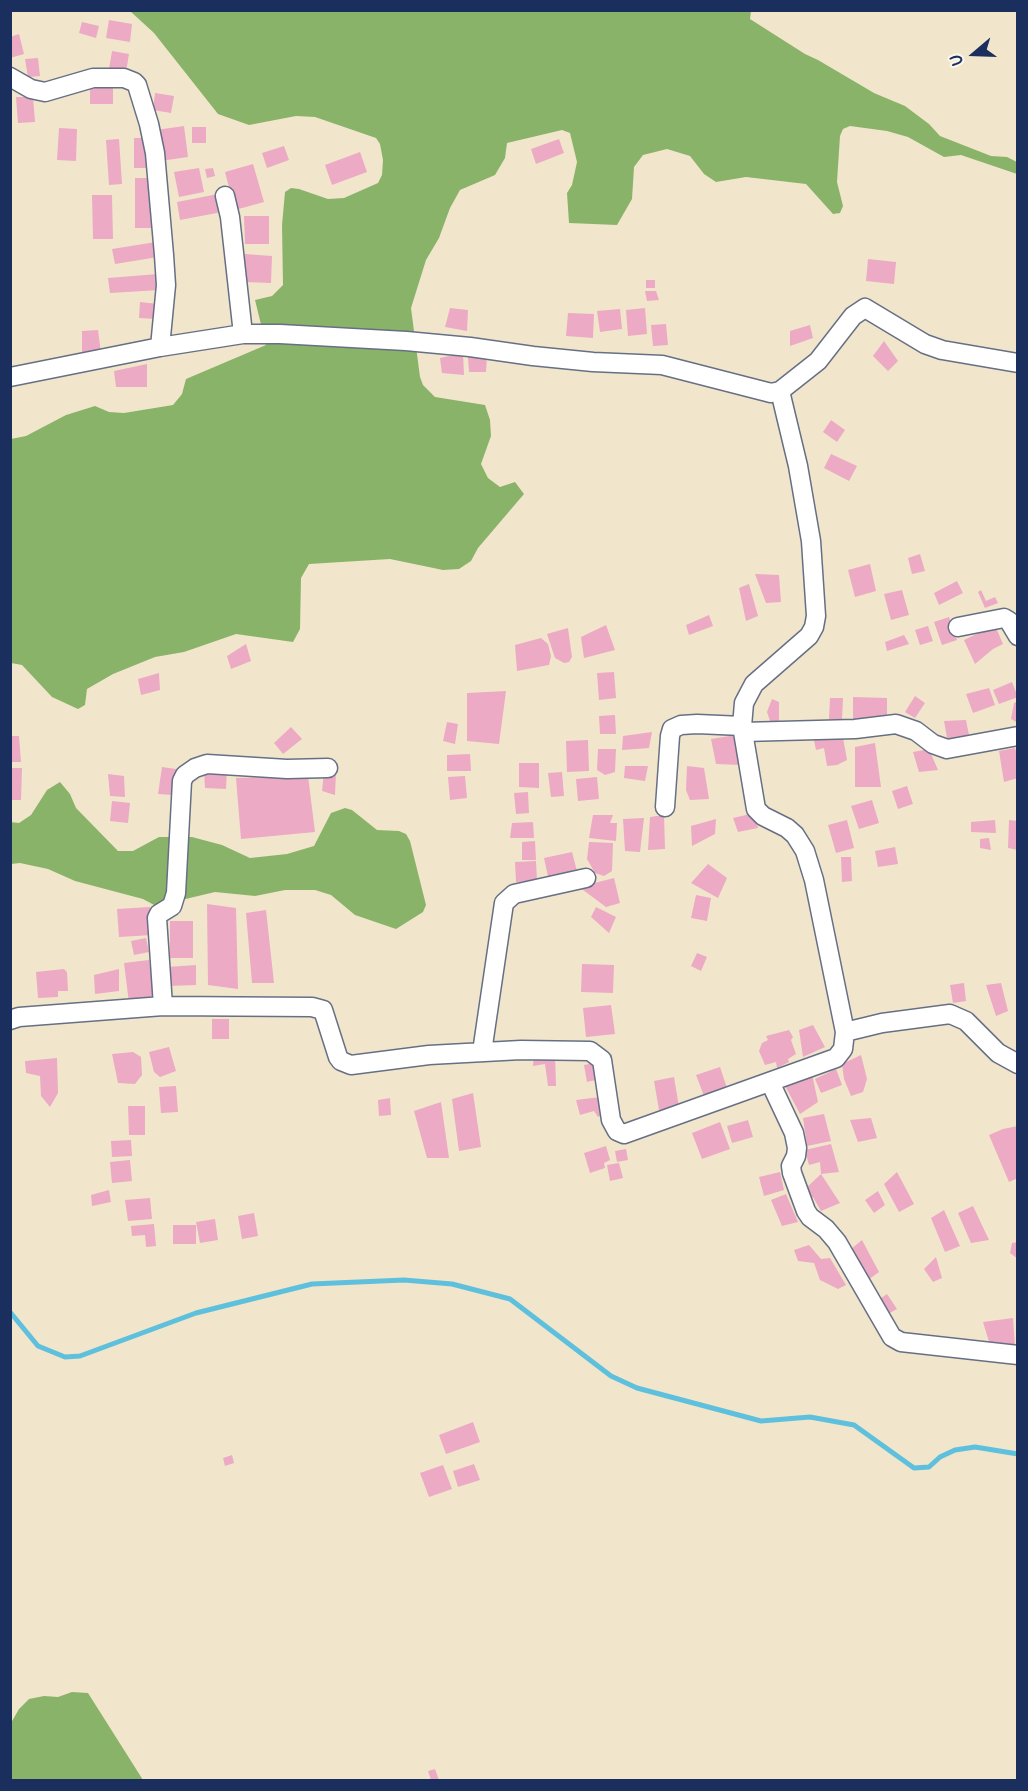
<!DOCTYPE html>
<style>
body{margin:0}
#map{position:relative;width:1028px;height:1791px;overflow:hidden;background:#f1e6cb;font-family:Pangolin,sans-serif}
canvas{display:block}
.frame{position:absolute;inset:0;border:12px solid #1b2f5e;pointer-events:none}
.north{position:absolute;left:944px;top:24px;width:60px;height:60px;-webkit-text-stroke:4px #fbf7ec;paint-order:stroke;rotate:251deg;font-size:16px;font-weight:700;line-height:24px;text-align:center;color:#1b2f5e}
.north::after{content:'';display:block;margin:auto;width:21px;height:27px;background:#1b2f5e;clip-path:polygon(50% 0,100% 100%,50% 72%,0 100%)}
</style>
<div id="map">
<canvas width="1028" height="1791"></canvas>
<div class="frame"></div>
<div class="north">U</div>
</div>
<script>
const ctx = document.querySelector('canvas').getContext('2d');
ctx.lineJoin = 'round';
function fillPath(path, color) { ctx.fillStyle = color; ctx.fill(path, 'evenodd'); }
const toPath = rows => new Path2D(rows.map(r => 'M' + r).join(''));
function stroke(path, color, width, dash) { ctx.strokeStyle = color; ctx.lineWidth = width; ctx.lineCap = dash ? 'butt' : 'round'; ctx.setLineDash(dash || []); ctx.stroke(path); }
fillPath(toPath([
 [130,11,751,11,750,19,805,54,818,60,874,93,905,106,929,124,940,136,991,156,1007,157,1017,162,1017,174,961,155,944,157,908,137,887,131,850,126,843,129,840,136,837,182,843,206,840,213,833,214,806,184,746,177,716,182,704,174,690,156,667,149,643,155,634,167,632,199,617,225,569,223,567,193,572,185,577,162,570,133,562,130,507,143,505,158,495,175,460,190,450,208,439,238,426,260,411,308,420,377,423,385,435,397,485,405,490,420,491,436,481,464,488,478,500,487,515,482,524,494,478,548,471,561,459,569,443,570,390,559,309,564,301,578,300,629,293,642,236,634,184,652,155,657,113,674,87,689,85,705,78,709,52,697,22,665,11,663,11,439,26,436,66,415,95,406,109,412,124,413,173,405,182,394,186,379,266,345,255,300,272,296,283,285,282,225,285,192,291,188,299,189,328,199,344,198,378,183,382,175,383,160,380,144,376,138,315,117,296,116,249,125,218,114,154,33],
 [60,782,70,794,76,808,118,851,133,851,159,837,192,837,222,845,250,858,287,854,314,846,331,813,345,808,352,810,377,830,399,831,406,834,410,841,426,905,423,912,396,929,355,915,331,895,315,890,285,890,255,896,215,892,156,906,143,899,75,881,48,869,20,863,11,864,10,822,19,823,31,815,47,790],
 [72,1692,88,1693,143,1780,11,1780,11,1723,19,1709,29,1699,44,1696,58,1697]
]), '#8ab36a');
stroke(toPath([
 [10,1312,38,1346,65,1357,80,1356,196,1313,312,1284,404,1280,452,1284,510,1299,611,1376,637,1388,761,1421,810,1417,854,1425,914,1468,929,1467,940,1457,955,1450,975,1447,1018,1454]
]), '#5fc0dd', 5);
fillPath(toPath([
 [109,20,132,24,130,42,106,38],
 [82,22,99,26,96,38,79,33],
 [19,34,24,54,10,58,10,37],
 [112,51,129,54,126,72,109,69],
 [38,58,40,76,28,77,25,59],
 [90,83,113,83,113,104,90,104],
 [155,93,174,96,171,113,153,110],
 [16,97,33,97,35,122,18,123],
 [184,126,188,157,160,161,156,130],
 [192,127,206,127,206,143,192,143],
 [59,128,77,129,76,161,57,160],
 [134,138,148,138,148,168,134,168],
 [119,139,122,184,109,185,106,140],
 [559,139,564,153,536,164,531,149],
 [284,146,289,160,267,168,262,153],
 [360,152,367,172,332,185,325,165],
 [253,164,264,202,235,210,225,172],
 [199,168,204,192,179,197,174,172],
 [213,168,215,176,207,178,205,169],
 [135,178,150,178,151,228,135,228],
 [218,194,222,212,180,220,177,202],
 [92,195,112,195,113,239,93,239],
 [244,216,269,216,269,244,245,244],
 [156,242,158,257,115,264,112,249],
 [245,254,272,256,271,283,244,282],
 [868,259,896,262,894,284,866,281],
 [158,274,160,290,110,293,108,278],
 [646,280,655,280,655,288,646,288],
 [645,291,656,291,659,300,647,301],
 [140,302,158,304,157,319,139,318],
 [450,308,468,310,467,331,445,327],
 [645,308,647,334,628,336,626,310],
 [620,309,622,329,600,332,597,311],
 [568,313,594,314,593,338,566,336],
 [666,324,668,345,653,346,651,325],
 [810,325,813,338,790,346,790,331],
 [98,330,101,353,92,356,82,353,82,331],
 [884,341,898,361,888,371,873,356],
 [463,353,464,375,442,373,440,358],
 [487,356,486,372,469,372,468,357],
 [147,364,147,387,116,387,114,371],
 [831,420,845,430,837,442,823,432],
 [831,454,857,466,849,481,824,468],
 [920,554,925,571,912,574,908,558],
 [870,564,876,591,855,597,848,570],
 [755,574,779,575,781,602,766,603],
 [957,581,963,593,939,605,934,593],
 [749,584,758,616,746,621,739,588],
 [902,590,909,615,891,620,884,594],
 [981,590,986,601,995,597,998,603,985,608,978,592],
 [709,615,713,626,689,635,686,625],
 [949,617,957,640,942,645,934,622],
 [994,623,1003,644,993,649,975,664,964,640,985,630],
 [606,625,615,650,584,658,581,637],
 [928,626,933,641,920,645,915,630],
 [568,628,572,657,569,662,564,663,555,658,547,634],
 [904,635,909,644,887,651,885,642],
 [541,638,548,644,551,656,549,665,517,671,515,645],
 [246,644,251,661,231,669,227,656],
 [614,672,616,698,599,700,597,673],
 [159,673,160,690,141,695,138,679],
 [1012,682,1018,697,999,704,993,690],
 [989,688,995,705,973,713,966,694],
 [506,691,499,744,467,741,467,693],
 [915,696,925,703,915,718,905,712],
 [853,697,887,698,887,719,853,722],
 [830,698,843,698,842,719,829,719],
 [772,699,779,702,779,721,771,724,767,712],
 [1018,701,1018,723,1011,719,1014,703],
 [615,715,616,734,600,734,599,716],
 [966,720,970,740,948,743,944,721],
 [447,722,458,724,455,744,443,741],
 [291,727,302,739,283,754,274,743],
 [652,732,649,748,622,750,623,736],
 [842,732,847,760,837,765,827,766,824,748,816,750,813,736],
 [736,735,741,765,716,764,711,739],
 [10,736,19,736,21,762,10,762],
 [588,740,589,771,567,772,566,741],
 [875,743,881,787,855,787,855,747],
 [1015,748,1018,758,1018,778,1004,782,999,751],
 [598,749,616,749,615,772,605,775,597,770],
 [929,749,938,770,919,772,913,752],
 [470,754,471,771,447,771,447,755],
 [519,763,539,763,539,788,519,787],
 [625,766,648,766,645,781,624,778],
 [687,766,704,768,709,799,690,800,686,790],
 [162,767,176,769,173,795,158,794],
 [10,768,22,768,21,800,10,800],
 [227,769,226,789,205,788,204,770],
 [324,772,336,772,335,795,322,791],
 [562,772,564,796,551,797,548,773],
 [108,774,124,776,125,797,110,796],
 [308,776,315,832,241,839,236,778],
 [465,776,467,798,450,800,448,777],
 [597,777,599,799,578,801,576,779],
 [907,786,913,804,898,809,892,791],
 [528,792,529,813,516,814,514,793],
 [872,800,879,823,859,829,851,806],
 [112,801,130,803,128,823,110,821],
 [755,813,758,828,738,832,733,818],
 [593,815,613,815,610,823,617,823,616,841,589,838],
 [664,815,665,849,648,850,650,817],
 [644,818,640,852,625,851,623,819],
 [716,819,715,834,692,846,691,826],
 [847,820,854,848,836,853,828,825],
 [995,820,996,833,971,832,971,822],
 [1009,820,1018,821,1018,850,1008,848],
 [533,822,534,838,510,838,512,823],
 [989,838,991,850,980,848,980,839],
 [535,841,536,860,522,860,522,842],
 [589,842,613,843,612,871,604,876,595,873,587,859],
 [895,847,898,864,878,867,875,851],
 [572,852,578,875,549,881,544,858],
 [841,857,851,857,852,881,842,882],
 [536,861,537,881,516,882,515,862],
 [708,864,727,878,718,898,691,883],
 [614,878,620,903,606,907,579,887],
 [696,895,711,898,707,921,691,918],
 [207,904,236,908,238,989,208,985],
 [150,907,152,935,119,937,117,909],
 [596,907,616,917,609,933,591,917],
 [266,910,274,983,252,983,246,913],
 [170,921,193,921,193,958,170,958],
 [146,938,149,952,134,955,131,941],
 [697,953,707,957,701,971,691,966],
 [149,960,154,999,129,1003,124,963],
 [582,964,614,965,613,993,581,992],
 [196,965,196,985,168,986,167,967],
 [64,969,67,972,68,991,58,991,58,997,38,998,36,972],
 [119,969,119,991,95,994,94,975],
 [964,983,966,1001,953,1003,950,985],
 [1001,983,1008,1011,996,1016,986,985],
 [611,1005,615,1034,586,1037,583,1008],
 [212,1019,229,1019,229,1039,212,1039],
 [813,1025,825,1047,803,1057,799,1030],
 [789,1030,793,1037,791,1040,796,1054,788,1059,789,1062,777,1068,776,1062,765,1065,759,1051,762,1043,768,1040,766,1036],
 [169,1047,176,1071,160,1077,154,1072,149,1052],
 [133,1052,141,1057,142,1075,135,1084,118,1083,112,1054],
 [534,1053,555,1053,556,1086,548,1086,545,1064,533,1066],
 [861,1055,867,1079,863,1092,851,1096,844,1079,842,1064],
 [57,1058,58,1093,50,1107,41,1096,40,1076,26,1073,25,1061],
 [600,1062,604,1078,587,1082,584,1065],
 [720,1067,727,1088,704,1096,696,1075],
 [836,1069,842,1085,821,1093,815,1079],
 [812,1074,818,1102,800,1114,783,1082],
 [674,1077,679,1107,659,1110,654,1081],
 [176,1086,178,1112,161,1113,159,1087],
 [473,1093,481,1147,459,1151,452,1099],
 [600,1097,602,1115,598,1117,594,1111,580,1115,576,1100],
 [390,1098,391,1115,379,1116,378,1100],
 [441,1102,449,1158,427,1158,414,1111],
 [128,1106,145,1106,145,1135,129,1135],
 [824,1114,831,1141,807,1146,803,1118],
 [871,1118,877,1138,858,1142,850,1120],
 [748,1120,753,1137,732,1143,727,1126],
 [720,1122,730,1149,702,1159,692,1133],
 [1018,1126,1018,1178,1009,1182,989,1135,1003,1129],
 [131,1140,132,1156,112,1157,111,1141],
 [831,1144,839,1172,821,1174,820,1162,809,1165,805,1150],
 [606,1146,610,1160,604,1163,605,1168,590,1173,584,1153],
 [626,1149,628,1160,617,1162,615,1151],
 [130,1160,132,1181,112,1183,110,1162],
 [619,1163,623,1178,610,1181,607,1165],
 [780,1172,784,1190,764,1196,759,1177],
 [897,1172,914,1204,899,1212,884,1184],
 [821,1174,840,1203,821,1211,813,1197,808,1201,804,1190],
 [109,1190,111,1202,92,1206,91,1195],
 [878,1191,885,1205,874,1213,865,1200],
 [786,1194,798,1222,782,1226,771,1200],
 [150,1198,152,1219,128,1221,125,1200],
 [973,1206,989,1240,971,1243,958,1213],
 [944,1210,960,1246,945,1252,931,1218],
 [254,1213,258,1236,242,1239,238,1216],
 [215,1219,218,1240,200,1243,196,1222],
 [154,1224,156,1246,146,1247,145,1235,132,1236,131,1226],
 [173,1225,196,1225,196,1244,173,1244],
 [862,1240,879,1272,868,1280,851,1249],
 [1018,1242,1018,1259,1010,1253,1012,1243],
 [809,1245,821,1259,830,1258,846,1285,838,1289,820,1280,814,1263,798,1261,794,1250],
 [936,1257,942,1278,933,1282,924,1269],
 [887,1294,897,1309,886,1315,877,1301],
 [1013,1318,1015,1347,990,1345,983,1322],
 [473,1422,480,1442,446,1454,439,1435],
 [232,1455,234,1463,225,1466,223,1458],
 [474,1464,480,1480,458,1487,453,1471],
 [443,1465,452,1489,429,1497,420,1473],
 [435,1769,439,1780,431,1780,428,1771]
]), '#ecaac5');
const minor = toPath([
 [10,77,31,89,45,92,93,78,124,78,134,82,137,85,149,124,155,153,164,255,166,285,160,347],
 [225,196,230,217,243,334],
 [10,377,160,347,243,334,280,334,406,341,470,347,533,356,593,362,662,365,771,393,780,391,818,361,853,316,865,308,925,344,942,350,1018,363],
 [958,627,1004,618,1009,621,1018,636],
 [743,732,855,729,896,724,916,731,933,744,947,749,1018,736],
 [665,807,670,736,672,729,681,725,697,724,742,726],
 [163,1006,157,918,159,914,172,906,176,893,182,781,185,775,195,768,207,764,287,769,328,768],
 [10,1020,19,1017,163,1006,312,1007,323,1010,338,1057,341,1061,351,1065,429,1055,521,1050,590,1051,602,1060,611,1120,617,1131,624,1134,836,1058,843,1049,845,1032,814,880,805,851,795,835,787,828,763,816,756,809,742,726,744,703,754,684,809,636,814,627,816,616,811,541,798,466,780,391],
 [845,1032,882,1023,950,1014,966,1021,998,1053,1018,1064],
 [482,1052,504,903,514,894,586,878],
 [770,1082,794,1133,797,1148,796,1156,791,1166,792,1173,806,1211,810,1217,826,1229,837,1242,892,1337,901,1342,1018,1355]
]);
stroke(minor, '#666f84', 21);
stroke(minor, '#fff', 18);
</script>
